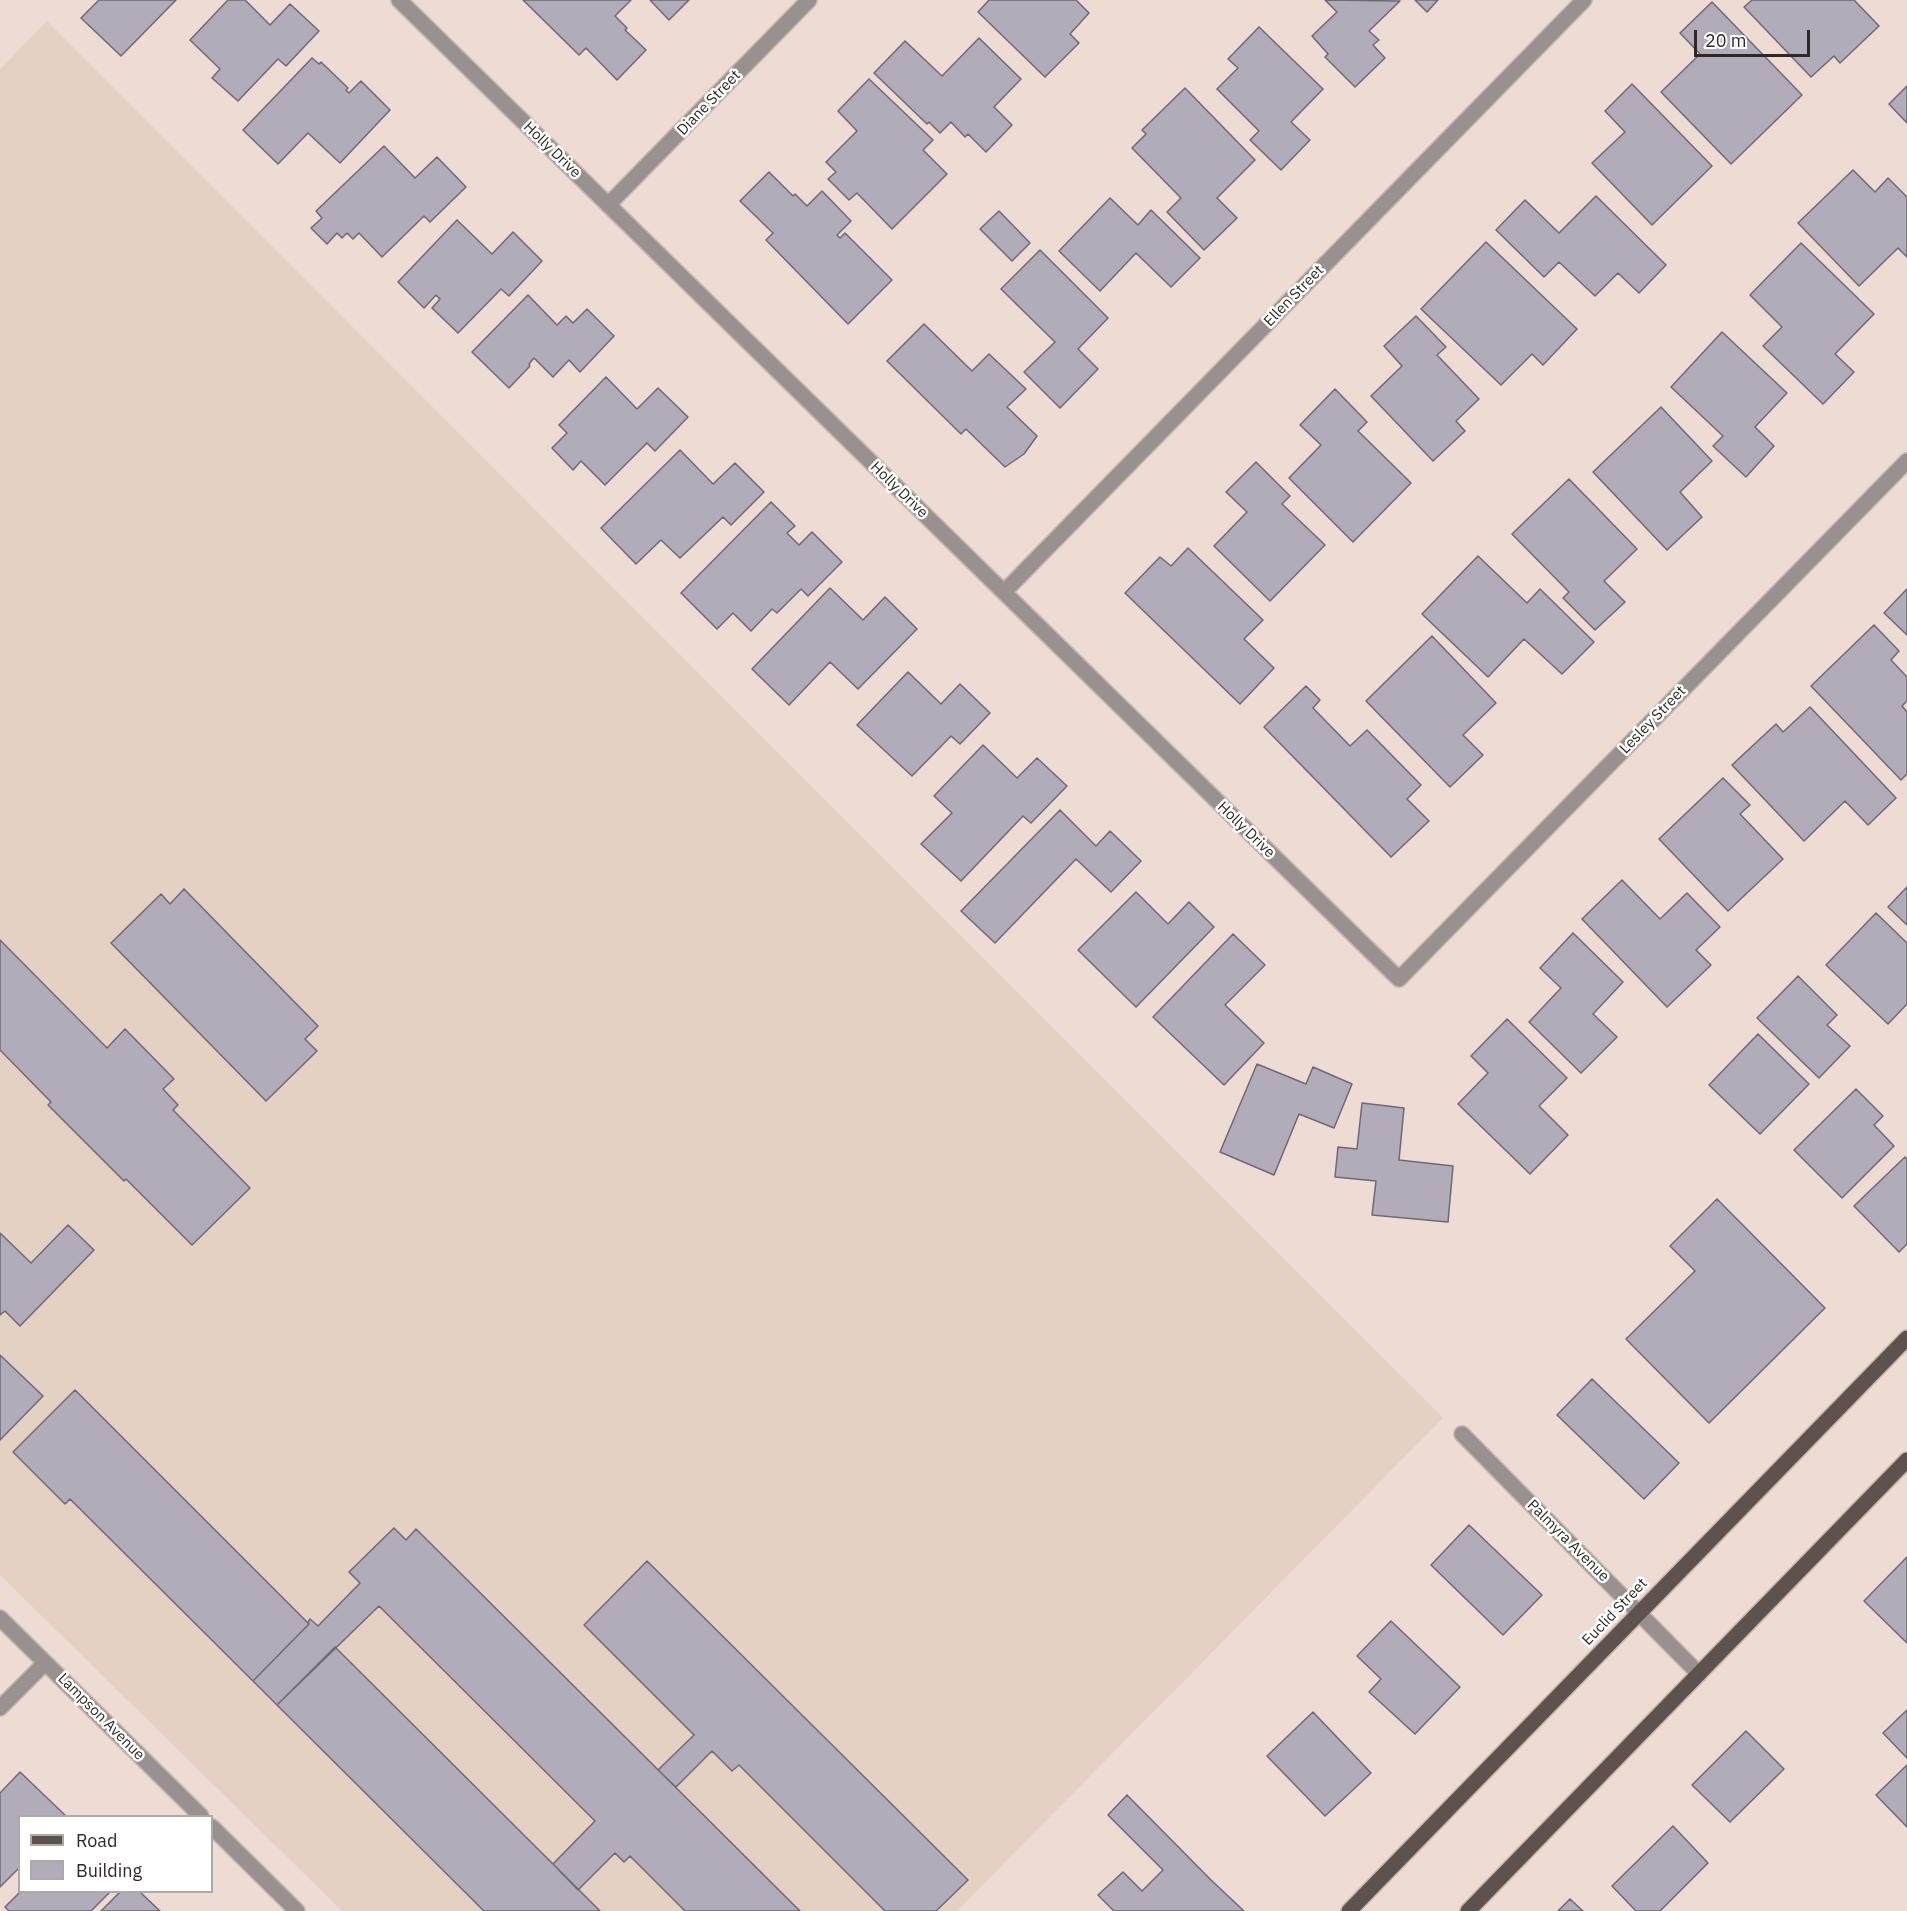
<!DOCTYPE html>
<style>
body{margin:0}
#map{position:relative;width:1907px;height:1911px;overflow:hidden;background:#eedbd4;font-family:"IBM Plex Sans",sans-serif}
canvas{display:block}
.legend{position:absolute;left:18px;top:1815px;width:195px;height:78px;box-sizing:border-box;background:#fff;border:2px solid #aca9a8;margin:0;padding:8px 10px;list-style:none;font-size:18px;color:#2f2825}
.legend li{display:flex;align-items:center;gap:12px;height:30px}
.legend b{width:30px;border:2px solid #aca9a8}
.scale{position:absolute;left:1694px;top:30px;width:116px;height:27px;box-sizing:border-box;border:3px solid #2f2825;border-top:0;padding-left:8px;font-size:18px;line-height:21px;white-space:nowrap;color:#2f2825;-webkit-text-stroke:4px #fff;paint-order:stroke}
</style>
<div id="map">
<canvas width="1907" height="1911"></canvas>
<ul class="legend">
<li><b style="height:8px;background:#5f514d"></b>Road</li>
<li><b style="height:16px;background:#b1abba"></b>Building</li>
</ul>
<div class="scale">20 m</div>
</div>
<script>
const ctx = document.querySelector('canvas').getContext('2d');
ctx.lineJoin = 'round';
function fillPath(path, color) { ctx.fillStyle = color; ctx.fill(path, 'evenodd'); }
const toPath = rows => new Path2D(rows.map(r => 'M' + r).join(''));
function stroke(path, color, width, dash) { ctx.strokeStyle = color; ctx.lineWidth = width; ctx.lineCap = dash ? 'butt' : 'round'; ctx.setLineDash(dash || []); ctx.stroke(path); }
function label(font, color, halo, rows, align = 'center') {
  ctx.font = font + ' "IBM Plex Sans",sans-serif'; ctx.lineWidth = 5; ctx.setLineDash([]); ctx.textBaseline = 'middle'; ctx.strokeStyle = halo; ctx.fillStyle = color; for (const [text, x, y, turn = 0] of rows) {
    ctx.save(); ctx.translate(x, y); ctx.rotate((+turn || 0) * Math.PI / 180); ctx.textAlign = isNaN(turn) ? turn : align; if (halo) ctx.strokeText(text, 0, 0); ctx.fillText(text, 0, 0); ctx.restore();
  }
}
fillPath(toPath([
 [47,21,1443,1418,957,1911,342,1911,0,1575,0,69]
]), '#e5d1c3');
const building = toPath([
 [99,0,176,0,121,56,81,18,99,0],
 [228,0,245,0,270,25,290,4,319,31,286,66,278,59,238,101,212,78,220,69,190,40,228,0],
 [523,0,631,0,615,16,627,28,625,30,646,50,617,80,586,48,579,55,523,0],
 [650,0,689,0,669,20,650,0],
 [989,0,1076,0,1089,13,1070,34,1079,43,1045,77,978,12,989,0],
 [1325,0,1400,1,1369,31,1379,40,1373,45,1385,58,1355,87,1325,57,1328,54,1312,36,1337,12,1325,0],
 [1415,0,1438,0,1427,12,1415,0],
 [1752,0,1854,0,1879,26,1840,63,1834,56,1811,77,1744,7,1752,0],
 [1712,2,1802,95,1731,164,1661,92,1700,54,1680,33,1712,2],
 [1259,27,1323,89,1291,122,1310,140,1281,170,1250,140,1259,131,1217,89,1238,68,1228,59,1259,27],
 [979,38,1021,79,994,107,1012,125,986,152,968,134,965,137,951,122,940,133,929,122,927,124,874,73,905,41,942,76,979,38],
 [312,58,319,64,321,62,348,88,346,90,349,93,361,81,390,110,340,163,308,133,278,164,243,130,312,58],
 [869,79,933,140,923,150,947,174,892,229,857,193,849,200,828,179,836,172,826,162,857,131,838,111,869,79],
 [1632,84,1712,166,1652,225,1592,163,1625,132,1605,111,1632,84],
 [1907,86,1907,123,1889,104,1907,86],
 [1185,88,1255,160,1217,198,1237,218,1204,250,1167,212,1181,198,1132,148,1146,134,1142,130,1185,88],
 [384,146,415,178,437,157,466,187,430,222,424,216,382,257,359,233,353,239,347,233,342,238,337,233,327,244,311,228,322,218,316,211,384,146],
 [1853,170,1875,192,1888,178,1907,197,1907,257,1898,248,1859,286,1798,223,1853,170],
 [769,172,793,196,795,194,807,206,822,191,851,221,837,235,840,238,845,233,892,280,848,324,766,240,773,233,740,201,769,172],
 [1596,196,1666,265,1639,293,1618,273,1595,296,1559,262,1544,277,1496,230,1525,200,1559,233,1596,196],
 [1110,198,1138,225,1151,210,1200,258,1171,287,1136,253,1100,291,1059,251,1110,198],
 [999,211,1030,243,1012,261,980,229,999,211],
 [457,220,492,254,513,232,542,261,509,296,501,289,458,333,432,308,440,299,436,295,424,308,398,282,457,220],
 [1486,242,1577,329,1543,365,1532,354,1501,385,1421,309,1486,242],
 [1801,243,1874,314,1835,354,1854,372,1823,404,1763,346,1782,327,1750,295,1801,243],
 [1040,250,1108,318,1078,349,1098,369,1060,408,1024,372,1055,342,1001,289,1040,250],
 [528,295,557,325,566,316,573,323,587,309,614,336,580,372,569,360,553,377,534,358,529,364,530,366,509,388,472,352,528,295],
 [1416,316,1446,347,1437,355,1479,399,1456,421,1465,431,1433,461,1371,396,1402,366,1384,346,1416,316],
 [924,324,972,371,989,354,1026,389,1007,407,1037,436,1024,454,1005,467,966,429,961,434,887,361,924,324],
 [1722,332,1787,393,1755,427,1774,446,1746,477,1713,446,1723,436,1671,387,1722,332],
 [606,377,637,409,658,388,688,417,655,451,647,443,605,485,581,461,573,470,552,448,567,433,559,425,606,377],
 [1335,389,1367,422,1358,431,1411,483,1353,542,1289,478,1321,445,1300,425,1335,389],
 [1661,407,1712,461,1680,492,1702,517,1667,550,1593,472,1661,407],
 [680,450,713,484,735,463,764,492,731,525,723,517,680,558,661,540,636,564,601,528,680,450],
 [1256,462,1290,496,1282,504,1325,545,1270,601,1214,546,1247,512,1226,492,1256,462],
 [1569,479,1637,549,1604,581,1625,602,1595,630,1563,598,1569,592,1512,534,1569,479],
 [771,502,795,526,787,533,799,545,812,532,842,562,808,596,801,589,777,613,772,609,751,631,733,613,717,629,681,593,771,502],
 [1188,548,1263,620,1244,639,1274,668,1240,704,1125,593,1160,557,1171,566,1188,548],
 [1478,556,1527,603,1540,589,1594,642,1562,674,1524,639,1488,677,1422,614,1478,556],
 [830,588,863,620,885,597,917,629,858,689,830,662,789,705,752,669,830,588],
 [1907,589,1907,635,1884,613,1907,589],
 [1874,625,1899,651,1891,660,1907,677,1907,701,1902,706,1907,712,1907,774,1901,780,1811,686,1874,625],
 [1432,636,1496,703,1463,735,1483,755,1450,787,1366,701,1432,636],
 [908,672,941,704,960,684,990,713,960,744,951,736,912,776,857,725,908,672],
 [1306,686,1320,700,1313,708,1350,746,1367,730,1421,785,1407,799,1429,821,1391,857,1264,727,1306,686],
 [1810,707,1896,798,1868,825,1845,801,1804,841,1732,765,1776,724,1783,732,1810,707],
 [983,745,1017,778,1037,758,1067,786,1031,823,1023,816,961,881,921,844,952,813,934,796,983,745],
 [1723,778,1750,805,1740,814,1783,859,1728,911,1659,839,1723,778],
 [1060,810,1096,846,1110,831,1141,861,1111,892,1076,859,995,943,961,911,1060,810],
 [1622,880,1660,919,1687,893,1720,927,1696,950,1711,965,1667,1007,1582,919,1622,880],
 [1907,887,1907,925,1888,907,1907,887],
 [184,889,318,1026,305,1039,317,1051,266,1101,111,943,161,894,170,904,184,889],
 [1136,892,1168,924,1189,902,1214,927,1136,1007,1078,950,1136,892],
 [1876,913,1907,943,1907,1004,1888,1024,1826,965,1876,913],
 [1573,933,1623,982,1593,1014,1617,1037,1581,1073,1529,1022,1561,988,1540,968,1573,933],
 [1233,934,1265,965,1225,1005,1264,1043,1224,1085,1153,1017,1233,934],
 [0,940,107,1048,125,1029,174,1079,163,1089,178,1105,173,1110,250,1188,192,1245,126,1179,124,1181,48,1105,51,1102,0,1050,0,940],
 [1798,976,1837,1015,1827,1025,1850,1046,1819,1078,1757,1018,1798,976],
 [1507,1019,1567,1078,1539,1106,1568,1135,1530,1174,1458,1104,1488,1073,1471,1056,1507,1019],
 [1758,1034,1809,1084,1760,1134,1709,1085,1758,1034],
 [1257,1064,1306,1084,1313,1067,1352,1084,1334,1128,1299,1114,1274,1175,1220,1152,1257,1064],
 [1856,1089,1883,1116,1874,1125,1894,1146,1842,1198,1794,1150,1856,1089],
 [1362,1103,1404,1108,1399,1160,1453,1166,1448,1222,1372,1215,1376,1181,1335,1177,1338,1147,1357,1149,1362,1103],
 [1905,1157,1907,1159,1907,1244,1899,1252,1854,1206,1905,1157],
 [1717,1199,1825,1308,1709,1423,1626,1339,1695,1271,1670,1246,1717,1199],
 [68,1225,94,1250,20,1326,5,1311,0,1315,0,1233,31,1263,68,1225],
 [0,1355,43,1396,0,1440,0,1355],
 [1592,1379,1679,1463,1644,1499,1557,1415,1592,1379],
 [75,1390,309,1624,253,1681,70,1499,65,1504,13,1452,75,1390],
 [1469,1525,1542,1595,1503,1635,1431,1565,1469,1525],
 [394,1528,406,1540,416,1529,800,1911,685,1911,630,1856,624,1862,615,1853,578,1890,553,1864,595,1821,379,1606,277,1705,253,1681,309,1624,308,1622,310,1619,318,1626,360,1583,349,1572,394,1528],
 [1907,1557,1907,1643,1864,1601,1907,1557],
 [647,1561,968,1880,936,1911,885,1911,739,1765,732,1771,712,1751,676,1787,658,1770,694,1735,584,1625,647,1561],
 [1391,1621,1460,1687,1415,1734,1369,1692,1381,1679,1357,1656,1391,1621],
 [335,1647,553,1864,600,1911,484,1911,277,1705,335,1647],
 [1907,1710,1907,1758,1883,1733,1907,1710],
 [1313,1712,1371,1773,1325,1816,1267,1756,1313,1712],
 [1746,1731,1784,1769,1730,1822,1692,1785,1746,1731],
 [1907,1765,1907,1827,1876,1795,1907,1765],
 [20,1772,66,1816,20,1816,20,1867,0,1887,0,1793,20,1772],
 [1127,1795,1211,1880,1244,1911,1114,1911,1098,1895,1123,1872,1142,1891,1163,1870,1108,1815,1127,1795],
 [1673,1826,1708,1863,1660,1911,1636,1911,1612,1886,1673,1826],
 [20,1892,110,1892,91,1911,9,1911,5,1907,20,1892],
 [120,1892,140,1892,160,1911,101,1911,120,1892],
 [1570,1899,1583,1911,1558,1911,1570,1899]
]);
fillPath(building, '#b1abba');
stroke(building, '#6e6877', 1.5);
const minor = toPath([
 [399,0,1399,979,1907,461],
 [608,205,809,0],
 [1004,592,1584,0],
 [1462,1434,1699,1674],
 [0,1708,45,1663]
]);
const tertiary = toPath([
 [0,1618,201,1816],
 [212,1827,297,1911]
]);
const primary = toPath([
 [1349,1911,1907,1338],
 [1468,1911,1907,1460]
]);
stroke(minor, '#c8b7b1', 18);
stroke(tertiary, '#c8b7b1', 18);
stroke(primary, '#c8b7b1', 18);
stroke(minor, '#99918f', 15);
stroke(tertiary, '#99918f', 15);
stroke(primary, '#5f514d', 15);
label('15px', '#2f2825', '#fff', [
 ["Diane Street",709,103,-46],
 ["Holly Drive",552,150,44],
 ["Ellen Street",1294,296,-46],
 ["Holly Drive",899,490,44],
 ["Lesley Street",1653,720,-46],
 ["Holly Drive",1246,830,44],
 ["Palmyra Avenue",1568,1541,45],
 ["Euclid Street",1615,1612,-46],
 ["Lampson Avenue",101,1717,45]
]);
</script>
